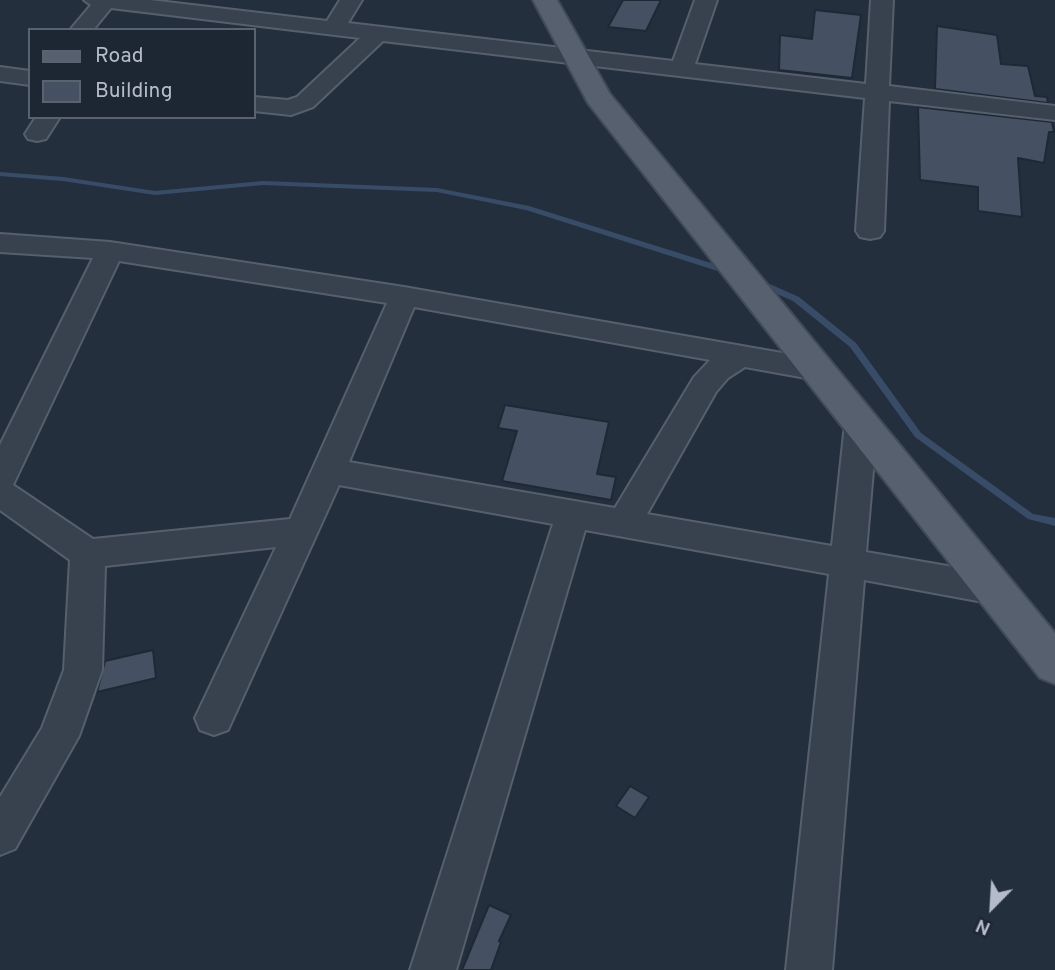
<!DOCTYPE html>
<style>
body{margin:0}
#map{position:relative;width:1055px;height:970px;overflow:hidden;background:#242f3e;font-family:Overpass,sans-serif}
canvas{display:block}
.legend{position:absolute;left:28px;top:28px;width:228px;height:91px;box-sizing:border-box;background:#1d2633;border:2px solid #59626f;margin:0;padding:9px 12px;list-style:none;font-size:21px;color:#b4bcc9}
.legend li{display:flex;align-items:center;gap:14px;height:35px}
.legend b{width:35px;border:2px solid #59626f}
.north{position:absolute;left:957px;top:872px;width:70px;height:70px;-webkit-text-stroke:5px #1d2633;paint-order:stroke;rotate:204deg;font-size:19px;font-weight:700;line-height:28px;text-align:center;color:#b4bcc9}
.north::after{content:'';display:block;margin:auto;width:24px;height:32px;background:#b4bcc9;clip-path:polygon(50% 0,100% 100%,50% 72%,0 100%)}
</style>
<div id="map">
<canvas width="1055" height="970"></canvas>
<ul class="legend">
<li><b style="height:9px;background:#56606e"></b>Road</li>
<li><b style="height:19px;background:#455162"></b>Building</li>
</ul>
<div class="north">N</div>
</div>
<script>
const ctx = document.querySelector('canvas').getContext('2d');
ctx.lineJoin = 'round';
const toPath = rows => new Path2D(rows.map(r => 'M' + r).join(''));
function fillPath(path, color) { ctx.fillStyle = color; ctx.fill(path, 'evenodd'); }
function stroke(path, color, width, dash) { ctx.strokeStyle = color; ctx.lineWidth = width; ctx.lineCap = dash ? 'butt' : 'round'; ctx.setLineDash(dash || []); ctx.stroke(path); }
fillPath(toPath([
 [0,172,63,177,155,191,263,181,437,188,529,206,730,269,731,271,727,273,724,273,526,210,437,192,263,185,155,195,63,181,0,176,0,172],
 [757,281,763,281,799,297,856,343,921,433,1033,514,1055,518,1055,526,1028,519,915,437,850,347,793,301,757,285,757,281]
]), '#394c67');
const building = toPath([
 [623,0,661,0,646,31,608,27,623,0],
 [815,10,861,15,852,78,779,70,780,35,812,39,815,10],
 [937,26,997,35,1001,64,1028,66,1035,96,1047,97,1048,103,935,89,937,26],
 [918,107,1052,122,1054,132,1049,132,1044,163,1018,158,1022,217,978,211,978,187,920,180,918,107],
 [505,405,609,422,597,474,616,477,611,500,502,481,517,431,498,428,505,405],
 [153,650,156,678,97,692,105,661,153,650],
 [630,786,649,797,635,818,616,806,630,786],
 [489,905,511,915,499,941,501,942,491,970,462,970,489,905]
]);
fillPath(building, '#455162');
stroke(building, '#1f2835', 2);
const street = toPath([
 [84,0,150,0,327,21,340,0,362,0,348,23,673,61,695,0,717,0,695,64,866,84,871,0,893,0,889,86,1055,106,1055,120,889,101,884,231,880,237,870,239,860,237,856,231,865,98,383,41,313,107,291,115,254,111,254,97,288,100,297,97,360,38,111,8,93,30,70,30,91,5,84,0],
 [0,67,30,71,30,85,0,81,0,67],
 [36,117,60,117,46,139,37,141,28,139,25,134,36,117],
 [0,234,110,242,404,287,828,361,832,369,828,377,817,380,745,367,728,378,716,392,647,514,832,546,845,424,850,416,861,412,872,416,877,424,866,552,994,574,1007,579,1012,589,1007,599,994,604,864,580,832,970,786,970,829,574,585,530,456,970,410,970,553,524,339,485,228,730,214,735,200,730,195,718,276,547,105,566,102,670,79,736,15,849,0,855,0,797,42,728,64,670,70,560,0,510,0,445,93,258,0,252,0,234],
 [119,261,387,303,290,519,93,539,13,485,119,261],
 [414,307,710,360,694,377,615,508,349,462,414,307]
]);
const primary = toPath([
 [533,0,557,0,610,94,1055,633,1055,684,1040,678,588,103,533,0]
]);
stroke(street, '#565f6c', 4);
stroke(primary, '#414a57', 4);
fillPath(street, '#38414e');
fillPath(primary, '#56606e');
</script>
